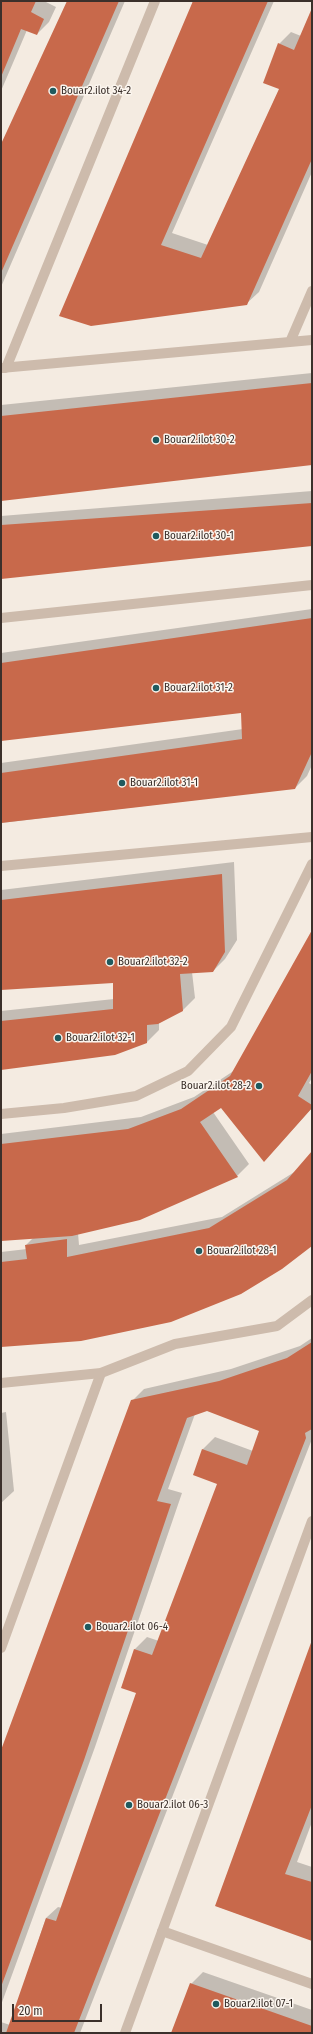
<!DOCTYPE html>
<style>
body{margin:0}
#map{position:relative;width:313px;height:2034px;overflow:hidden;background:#f4ebe1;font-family:"Fira Sans Condensed",sans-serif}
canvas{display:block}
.frame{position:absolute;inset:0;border:2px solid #3b302b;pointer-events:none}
.scale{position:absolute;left:12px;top:2004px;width:90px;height:18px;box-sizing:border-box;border:2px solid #3b302b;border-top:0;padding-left:5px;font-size:12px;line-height:14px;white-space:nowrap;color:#3b302b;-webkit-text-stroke:3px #fbf5ee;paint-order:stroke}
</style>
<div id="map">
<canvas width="313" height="2034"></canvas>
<div class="frame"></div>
<div class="scale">20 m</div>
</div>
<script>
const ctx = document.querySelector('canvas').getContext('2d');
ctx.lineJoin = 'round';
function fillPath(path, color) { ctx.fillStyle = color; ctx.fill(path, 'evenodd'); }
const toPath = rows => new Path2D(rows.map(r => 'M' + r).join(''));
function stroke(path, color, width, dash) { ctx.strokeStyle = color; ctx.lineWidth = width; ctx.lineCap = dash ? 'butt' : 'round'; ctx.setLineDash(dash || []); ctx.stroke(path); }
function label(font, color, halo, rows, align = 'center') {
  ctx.font = font + ' "Fira Sans Condensed",sans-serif'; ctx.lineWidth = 3; ctx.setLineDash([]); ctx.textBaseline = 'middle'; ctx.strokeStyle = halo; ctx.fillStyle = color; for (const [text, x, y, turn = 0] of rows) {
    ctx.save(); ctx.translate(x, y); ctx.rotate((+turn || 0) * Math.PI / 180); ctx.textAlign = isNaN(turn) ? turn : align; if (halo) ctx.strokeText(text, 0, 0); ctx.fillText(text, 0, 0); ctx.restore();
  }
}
fillPath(toPath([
 [1,1,44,1,56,7,49,22,37,34,27,30,1,91],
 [68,1,125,1,1,287,1,146],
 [193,1,274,1,172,233,208,245,280,88,279,44,291,32,301,36,312,11,312,172,259,292,246,304,91,325],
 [312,373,312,464,1,500,1,405],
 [312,491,312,545,1,578,1,516],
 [312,609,312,765,307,776,295,788,1,823,1,763,243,729,242,712,1,740,1,653],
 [234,862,237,940,225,959,213,971,192,972,195,998,183,1010,159,1023,159,1030,147,1042,1,1069,1,1011,114,999,114,982,1,989,1,890],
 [312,932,312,1078,309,1083,312,1085,312,1108,275,1149,222,1106,213,1112,249,1164,237,1176,140,1219,78,1233,79,1245,222,1217,296,1171,312,1152,312,1245,1,1346,1,1252,27,1249,26,1245,33,1238,1,1240,1,1134,141,1117,194,1097,235,1070],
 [312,1338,312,1439,80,2033,1,2033,1,2022,10,2025,46,1918,58,1907,62,1908,137,1692,123,1687,135,1649,147,1637,159,1641,219,1483,194,1475,203,1449,215,1437,253,1451,260,1431,207,1410,195,1414,168,1489,182,1493,95,1747,1,2005,1,1752,132,1401,144,1389,231,1369,300,1346],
 [6,1412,14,1491,1,1503,1,1413],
 [312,1642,312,1822,297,1862,312,1867,312,1940,216,1906],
 [203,1972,312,2010,312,2033,172,2033,191,1984]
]), '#0003');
fillPath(toPath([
 [1,1,36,1,31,12,44,19,37,35,21,29,1,77],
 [67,1,119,1,1,273,1,144],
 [193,1,268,1,161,245,201,258,279,89,263,83,278,43,294,50,312,8,312,159,247,305,91,326,59,316],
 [312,383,312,465,1,501,1,416],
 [312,503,312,546,1,579,1,525],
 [312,618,312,752,295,789,1,823,1,773,242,739,241,713,1,741,1,663],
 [222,874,225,952,213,972,180,974,183,1011,158,1024,147,1025,147,1043,115,1055,1,1070,1,1021,113,1009,113,983,1,990,1,900],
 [312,930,312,1071,298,1096,312,1105,312,1108,264,1162,221,1108,200,1122,238,1177,140,1220,72,1236,1,1241,1,1144,128,1129,181,1109,230,1076],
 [312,1151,312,1246,282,1269,241,1294,171,1322,81,1341,1,1347,1,1262,27,1259,25,1245,67,1239,67,1257,209,1228,287,1180],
 [312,1342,312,1429,305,1433,306,1438,74,2033,6,2033,46,1918,56,1921,136,1693,121,1688,134,1649,152,1655,217,1484,193,1475,202,1449,247,1465,259,1431,207,1411,187,1418,157,1501,171,1504,84,1760,1,1987,1,1750,131,1400,219,1381,287,1358],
 [312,1640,312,1805,285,1874,312,1882,312,1941,215,1906],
 [190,1983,312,2026,312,2033,171,2033]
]), '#c8694b');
stroke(toPath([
 [290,342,312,291],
 [1,368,312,340],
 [6,368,155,1],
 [1,618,312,585],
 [1,866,312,837],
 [1,1114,64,1108,136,1096,188,1071,231,1027,312,864],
 [1,1648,101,1373],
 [162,1931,312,1984],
 [125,2033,312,1521]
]), '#cdbbac', 10);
stroke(toPath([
 [1,1383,101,1373,175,1344,277,1326,312,1300]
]), '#cdbbac', 10);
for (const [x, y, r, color] of [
 [53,91,4,"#1f5a5e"],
 [156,440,4,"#1f5a5e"],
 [156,536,4,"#1f5a5e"],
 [156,688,4,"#1f5a5e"],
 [122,783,4,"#1f5a5e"],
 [110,962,4,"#1f5a5e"],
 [58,1038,4,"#1f5a5e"],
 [259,1086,4,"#1f5a5e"],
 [199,1251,4,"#1f5a5e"],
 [88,1627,4,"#1f5a5e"],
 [129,1805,4,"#1f5a5e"],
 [216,2004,4,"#1f5a5e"]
]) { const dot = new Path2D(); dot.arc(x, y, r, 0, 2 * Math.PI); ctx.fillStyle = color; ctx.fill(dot); stroke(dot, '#fbf5ee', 1.5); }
label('11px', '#3b302b', '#fbf5ee', [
 ["Bouar2.ilot 34-2",61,91],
 ["Bouar2.ilot 30-2",164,440],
 ["Bouar2.ilot 30-1",164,536],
 ["Bouar2.ilot 31-2",164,688],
 ["Bouar2.ilot 31-1",130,783],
 ["Bouar2.ilot 32-2",118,962],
 ["Bouar2.ilot 32-1",66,1038],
 ["Bouar2.ilot 28-2",251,1086,"right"],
 ["Bouar2.ilot 28-1",207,1251],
 ["Bouar2.ilot 06-4",96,1627],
 ["Bouar2.ilot 06-3",137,1805],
 ["Bouar2.ilot 07-1",224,2004]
], 'left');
</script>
